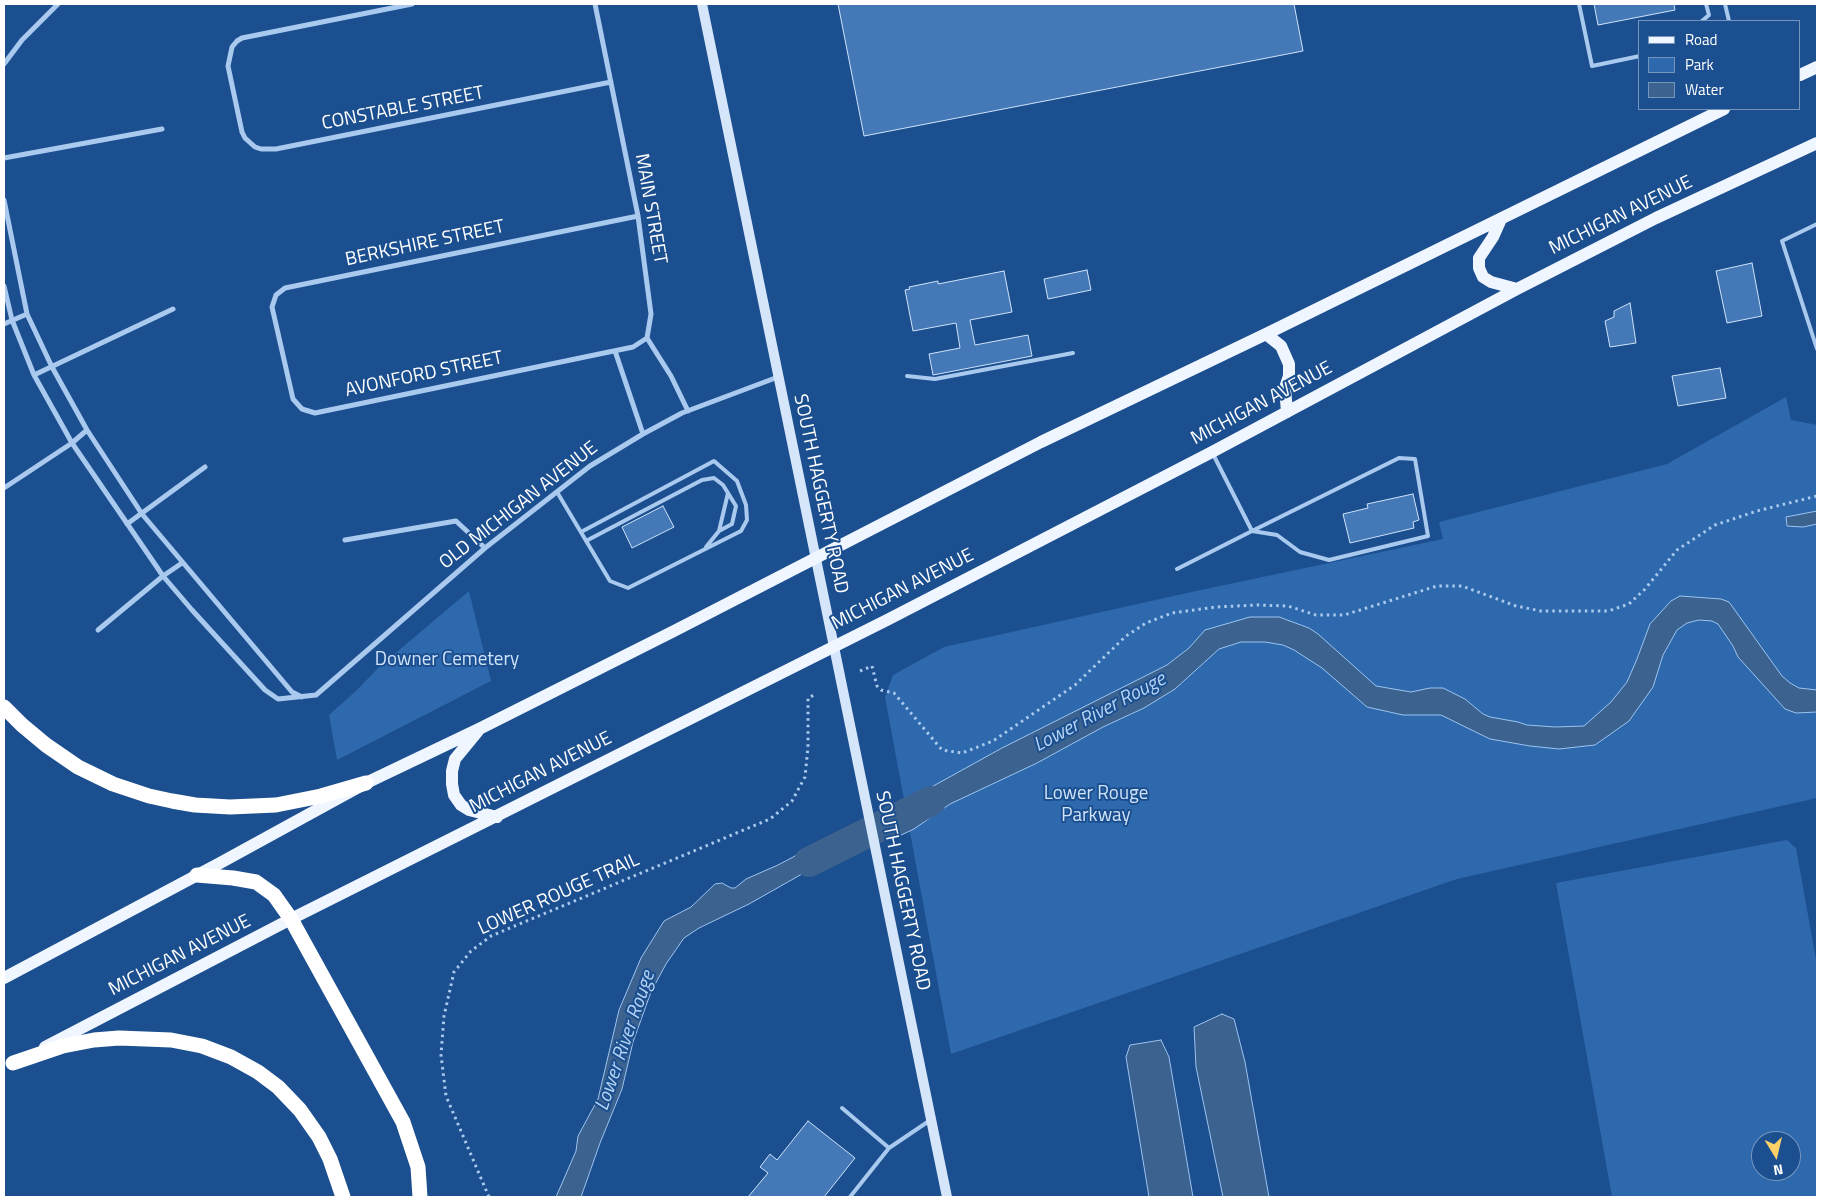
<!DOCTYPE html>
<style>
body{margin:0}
#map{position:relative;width:1821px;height:1201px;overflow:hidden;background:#1b4f8f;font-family:"Titillium Web",sans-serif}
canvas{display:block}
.frame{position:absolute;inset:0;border:5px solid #fff;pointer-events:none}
.legend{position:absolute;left:1638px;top:20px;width:162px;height:90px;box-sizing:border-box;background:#1b4f8f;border:1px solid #7695bc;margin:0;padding:6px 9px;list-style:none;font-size:15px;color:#fff}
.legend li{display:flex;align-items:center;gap:10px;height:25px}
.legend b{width:25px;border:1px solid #7695bc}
.north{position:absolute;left:1751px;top:1131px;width:50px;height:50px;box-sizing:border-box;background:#1b4f8f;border:1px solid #7695bc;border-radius:50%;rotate:171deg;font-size:14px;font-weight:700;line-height:20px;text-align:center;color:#fff}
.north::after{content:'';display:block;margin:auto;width:18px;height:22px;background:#ffd166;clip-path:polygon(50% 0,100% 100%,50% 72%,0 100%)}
</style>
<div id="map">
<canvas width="1821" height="1201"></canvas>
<div class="frame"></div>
<ul class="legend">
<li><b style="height:6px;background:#f0f6ff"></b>Road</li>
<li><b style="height:14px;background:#2e69ad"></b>Park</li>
<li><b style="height:14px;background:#3c6290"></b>Water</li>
</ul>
<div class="north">N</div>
</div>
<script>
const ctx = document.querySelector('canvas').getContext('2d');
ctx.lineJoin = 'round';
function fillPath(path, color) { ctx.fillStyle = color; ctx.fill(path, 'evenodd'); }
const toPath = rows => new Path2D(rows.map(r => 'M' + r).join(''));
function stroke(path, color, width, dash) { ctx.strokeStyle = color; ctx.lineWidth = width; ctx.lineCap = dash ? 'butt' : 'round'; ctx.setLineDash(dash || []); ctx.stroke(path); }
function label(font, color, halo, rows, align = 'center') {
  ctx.font = font + ' "Titillium Web",sans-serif'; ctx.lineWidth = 4; ctx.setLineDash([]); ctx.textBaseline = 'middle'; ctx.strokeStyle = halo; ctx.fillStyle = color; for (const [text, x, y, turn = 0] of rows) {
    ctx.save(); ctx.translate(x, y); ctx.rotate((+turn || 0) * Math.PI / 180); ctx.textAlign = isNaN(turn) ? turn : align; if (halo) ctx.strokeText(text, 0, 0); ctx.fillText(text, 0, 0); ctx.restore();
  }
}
fillPath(toPath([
 [1786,397,1791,420,1817,425,1817,798,1457,879,951,1054,885,697,893,675,944,647,1196,591,1443,539,1439,522,1667,464],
 [469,591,491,681,337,760,329,715,357,690,378,668],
 [1787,840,1796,848,1817,965,1817,1197,1612,1197,1556,883],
 [1761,1141,1791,1141,1791,1171,1761,1171]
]), '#2e69ad');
const water = toPath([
 [1817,511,1817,524,1803,527,1787,526,1786,517,1817,511],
 [1680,596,1721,599,1729,602,1782,676,1790,683,1799,688,1817,690,1817,712,1796,713,1785,709,1738,657,1733,646,1718,624,1712,621,1699,620,1687,623,1677,630,1663,655,1653,687,1629,721,1595,745,1559,749,1530,746,1490,739,1441,715,1403,715,1367,707,1322,668,1294,650,1283,645,1265,642,1241,642,1219,649,1175,689,1144,708,1103,727,1037,763,950,804,914,829,897,837,892,806,917,795,1002,748,1167,665,1189,648,1205,630,1250,617,1279,617,1309,628,1318,634,1376,686,1411,692,1430,688,1443,688,1465,699,1483,714,1490,717,1518,722,1527,725,1555,727,1584,726,1611,702,1627,682,1637,659,1650,624,1671,601,1680,596],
 [844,830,848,858,830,866,802,874,749,904,699,928,684,938,666,964,651,992,633,1042,622,1089,600,1143,581,1197,556,1197,576,1151,578,1136,598,1099,619,1010,641,958,664,921,691,907,715,884,722,883,731,888,735,888,746,879,778,865,844,830],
 [1222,1014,1234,1019,1245,1062,1269,1197,1223,1197,1196,1067,1194,1027,1222,1014],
 [1161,1040,1169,1057,1193,1197,1149,1197,1126,1057,1130,1045,1161,1040]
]);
fillPath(water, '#3c6290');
stroke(water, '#9cc4f0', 1);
stroke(toPath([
 [809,862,931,801]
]), '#3c6290', 30);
const building = toPath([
 [838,4,1294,4,1303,51,864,136,838,4],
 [1594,4,1674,4,1675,10,1598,25,1594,4],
 [1752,263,1762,316,1727,323,1716,271,1752,263],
 [1087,270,1091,290,1048,299,1044,279,1087,270],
 [1004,271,1012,312,970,320,975,345,1028,335,1032,356,933,375,929,354,960,348,956,323,913,331,905,290,910,289,909,287,938,281,938,284,1004,271],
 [1630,303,1636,343,1610,347,1605,321,1614,317,1614,311,1630,303],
 [1720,368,1726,398,1678,406,1672,376,1720,368],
 [1413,494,1419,520,1413,522,1414,528,1350,543,1343,514,1368,508,1367,504,1413,494],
 [663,506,674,527,632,548,622,527,663,506],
 [808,1121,855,1158,824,1197,748,1197,768,1173,760,1167,770,1154,777,1160,808,1121]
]);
fillPath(building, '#4478b7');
stroke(building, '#cfe3fa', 1);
stroke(toPath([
 [860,671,872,666,877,686,881,690,894,693,942,750,962,753,993,741,1075,685,1126,636,1146,623,1172,613,1216,607,1257,605,1288,606,1316,615,1344,615,1437,586,1462,586,1516,606,1541,611,1608,611,1629,604,1645,589,1677,550,1715,525,1757,511,1817,496],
 [489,1197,446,1096,441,1055,444,1016,454,972,471,951,491,936,770,819,792,801,805,777,808,747,808,698,814,695]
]), '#a9c9ee', 3, [2.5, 4]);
stroke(toPath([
 [1579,4,1592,66,1640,56],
 [1725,4,1729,21],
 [1702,21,1709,15,1706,4],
 [1817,224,1782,241,1817,349],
 [907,376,935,379,1073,353],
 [1213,454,1252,531],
 [557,492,610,581,628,588,741,531,747,520,746,505,737,481,714,461,581,532],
 [586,541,702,480,714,478,723,485,736,506,732,524,719,531],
 [706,547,719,531,728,493],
 [1177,569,1252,531,1399,458,1415,459,1428,536,1329,560,1300,552,1277,535,1252,531],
 [842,1108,889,1148],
 [850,1197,889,1148,929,1121]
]), '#a9c9ee', 4);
stroke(toPath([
 [412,4,242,38,237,41,232,47,228,66,242,132,245,138,255,147,261,149,276,149,611,82],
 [595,4,638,216,651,314,647,338,671,376,688,411],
 [4,64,22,40,58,4],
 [4,158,162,129],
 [4,200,27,314,52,367,87,430,142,514,292,692,302,697],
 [638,216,285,288,276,295,272,307,293,399,302,409,315,413,633,347,647,338],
 [4,286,12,320,34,375,72,443,163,576,192,610,265,690,278,699,316,695,485,548,590,466,643,434,682,413,778,377],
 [4,324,27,314],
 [615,351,643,434],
 [34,375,173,309],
 [4,488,72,443,87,430],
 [127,524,205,467],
 [345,540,456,521,485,548],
 [98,630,163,576,182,563]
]), '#a9c9ee', 5);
stroke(toPath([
 [702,4,947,1197]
]), '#d6e6fa', 10);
stroke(toPath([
 [1800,75,1817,67],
 [1501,219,1493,237,1479,258,1479,268,1483,277,1491,282,1517,289],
 [1266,334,1281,346,1289,364,1289,376,1285,388,1287,412],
 [478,731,455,759,452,771,452,784,454,795,461,805,469,810,497,817],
 [4,978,220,863,366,783,479,729,674,631,1041,442,1266,334,1724,109],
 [45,1047,291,919,889,619,1212,452,1517,289,1656,218,1817,143]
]), '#f0f6ff', 12);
stroke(toPath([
 [4,707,22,725,46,745,78,767,113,784,149,796,172,801,195,805,230,807,276,805,321,796,366,783],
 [197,875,233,878,256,882,274,895,291,919,403,1122,418,1167,420,1197],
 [13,1063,63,1046,94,1040,119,1038,171,1040,202,1046,231,1057,258,1072,278,1087,300,1110,319,1137,330,1159,343,1197]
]), '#fff', 15);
label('19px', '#fff', '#1b4f8f', [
 ["CONSTABLE STREET",403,109,-11],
 ["MAIN STREET",650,209,80],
 ["MICHIGAN AVENUE",1621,216,-26],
 ["BERKSHIRE STREET",425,244,-12],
 ["AVONFORD STREET",424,375,-12],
 ["MICHIGAN AVENUE",1262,404,-28],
 ["SOUTH HAGGERTY ROAD",820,494,78],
 ["OLD MICHIGAN AVENUE",519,506,-38],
 ["MICHIGAN AVENUE",903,590,-27],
 ["MICHIGAN AVENUE",541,773,-27],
 ["SOUTH HAGGERTY ROAD",902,891,78],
 ["LOWER ROUGE TRAIL",559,895,-24],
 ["MICHIGAN AVENUE",180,956,-27]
]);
label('19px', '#cfe3fa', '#1b4f8f', [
 ["Downer Cemetery",447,660],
 ["Lower Rouge",1096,794],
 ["Parkway",1096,816]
]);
label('italic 20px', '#b5d3f5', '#1b4f8f', [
 ["Lower River Rouge",1100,713,-28],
 ["Lower River Rouge",626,1041,-71]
]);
</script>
